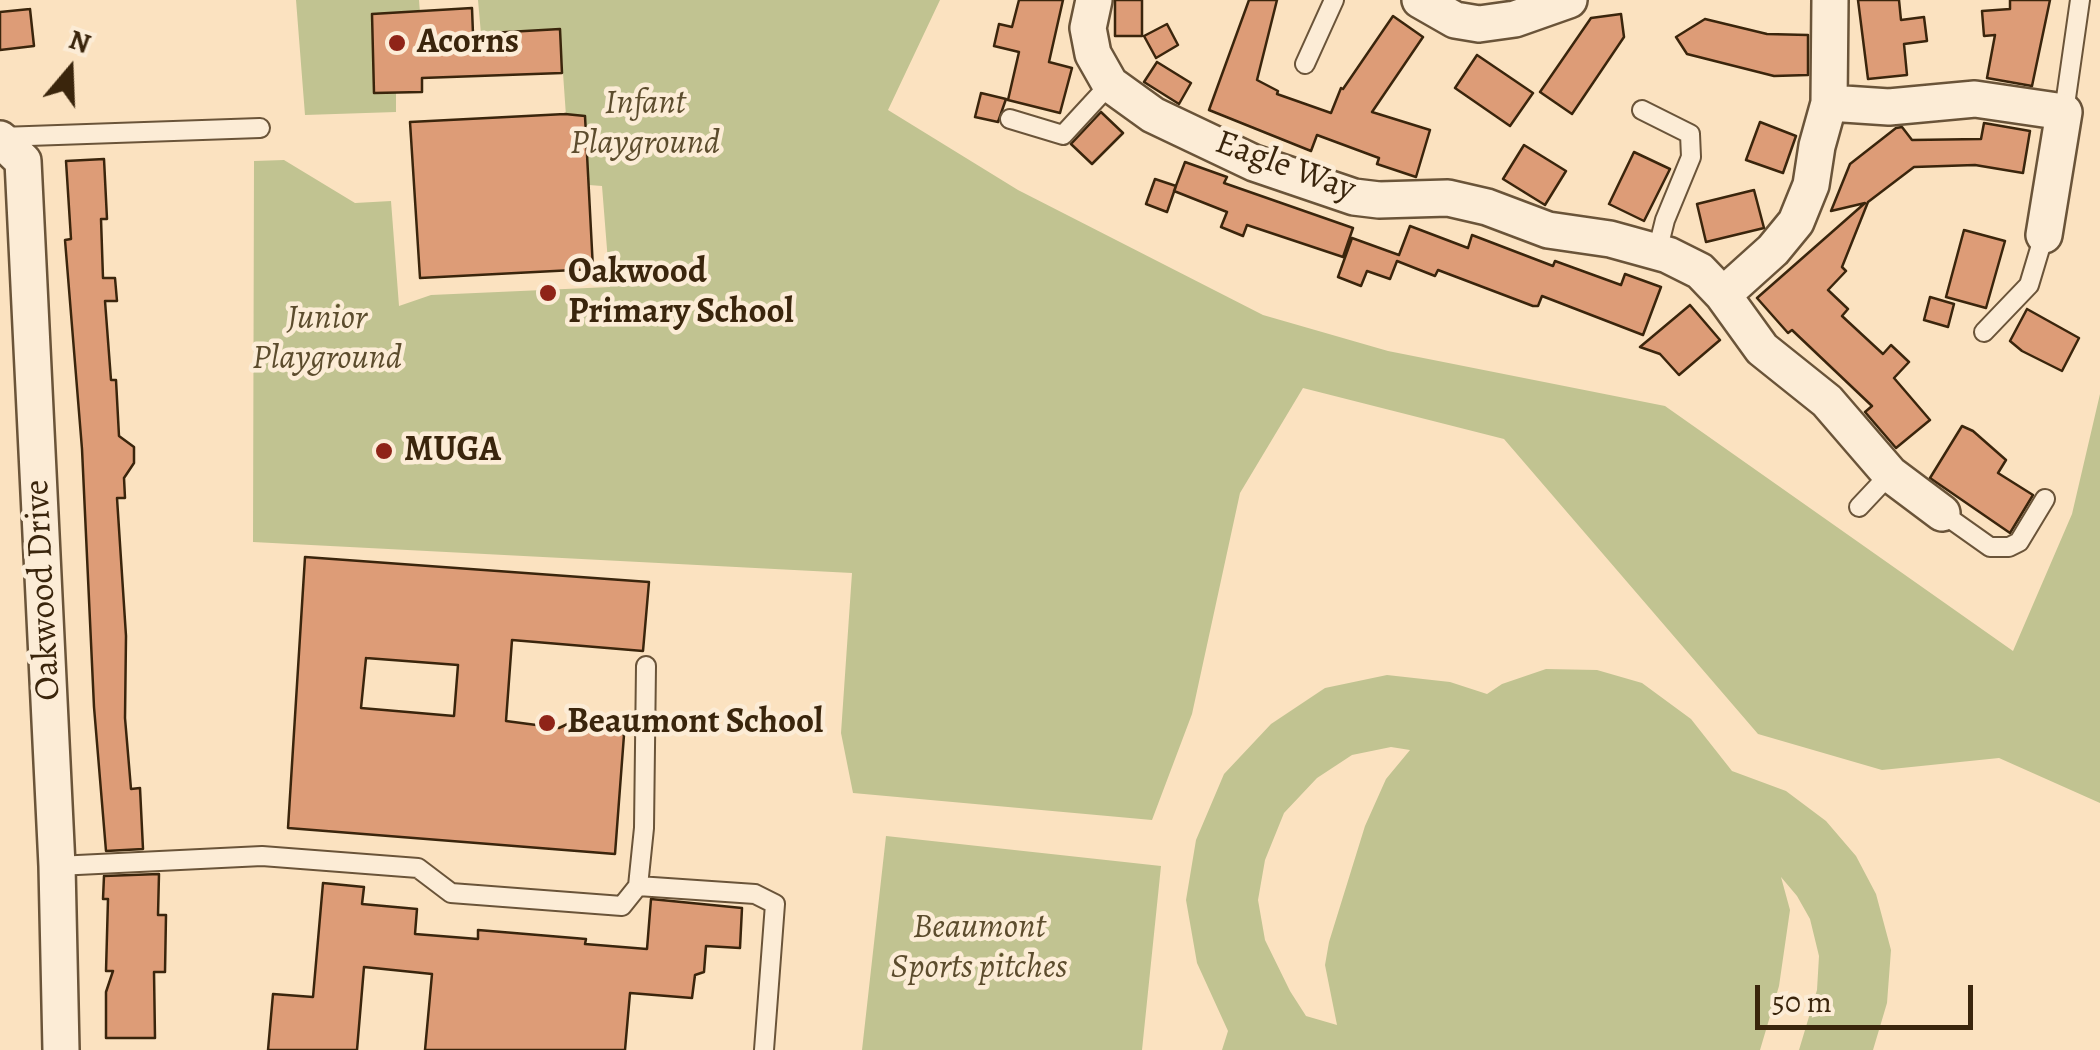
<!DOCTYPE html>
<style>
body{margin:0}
#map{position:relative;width:2100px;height:1050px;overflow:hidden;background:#fbe2c0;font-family:Alegreya,serif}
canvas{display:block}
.north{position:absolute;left:20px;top:20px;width:100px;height:100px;-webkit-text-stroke:8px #fcecd6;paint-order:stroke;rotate:19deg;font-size:28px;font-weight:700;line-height:40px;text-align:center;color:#3a250c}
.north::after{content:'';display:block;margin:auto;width:35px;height:45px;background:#3a250c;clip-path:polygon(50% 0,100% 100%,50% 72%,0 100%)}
.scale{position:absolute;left:1755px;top:985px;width:218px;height:45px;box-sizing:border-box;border:5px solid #3a250c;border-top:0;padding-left:12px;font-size:30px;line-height:35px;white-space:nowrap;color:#3a250c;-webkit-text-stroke:8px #fcecd6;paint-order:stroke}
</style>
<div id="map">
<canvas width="2100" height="1050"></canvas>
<div class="north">N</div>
<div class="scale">50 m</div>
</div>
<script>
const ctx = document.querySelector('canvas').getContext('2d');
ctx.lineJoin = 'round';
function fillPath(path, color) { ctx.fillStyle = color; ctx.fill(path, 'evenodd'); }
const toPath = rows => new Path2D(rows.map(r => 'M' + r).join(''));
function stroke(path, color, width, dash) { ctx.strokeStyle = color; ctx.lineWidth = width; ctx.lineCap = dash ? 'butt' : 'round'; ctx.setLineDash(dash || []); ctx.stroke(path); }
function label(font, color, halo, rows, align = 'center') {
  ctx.font = font + ' Alegreya,serif'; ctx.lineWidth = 9; ctx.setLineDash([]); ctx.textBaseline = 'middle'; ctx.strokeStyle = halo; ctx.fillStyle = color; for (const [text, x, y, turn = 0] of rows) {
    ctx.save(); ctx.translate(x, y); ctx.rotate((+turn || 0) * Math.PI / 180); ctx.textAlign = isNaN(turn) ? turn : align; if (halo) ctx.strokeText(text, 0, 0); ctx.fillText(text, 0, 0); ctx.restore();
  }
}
fillPath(toPath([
 [296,0,419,0,420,13,372,15,374,93,396,93,396,112,305,115],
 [478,0,940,0,888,110,1018,190,1263,315,1388,351,1665,406,2013,651,2072,514,2100,394,2100,803,1999,758,1882,770,1758,734,1504,439,1303,388,1240,493,1192,714,1152,820,853,793,841,733,852,573,253,542,254,161,284,160,355,203,391,201,399,306,431,295,610,287,602,186,589,185,585,116,566,116,560,30,481,34],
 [1546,669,1597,670,1642,683,1691,719,1732,771,1786,791,1826,821,1856,856,1876,894,1891,950,1887,1003,1873,1050,1799,1050,1817,990,1819,956,1810,919,1797,896,1781,877,1790,910,1779,986,1760,1050,1222,1050,1228,1031,1197,963,1186,900,1196,840,1224,774,1271,724,1325,688,1387,675,1450,682,1487,694,1502,684],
 [1391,747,1410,750,1386,779,1365,826,1329,942,1325,965,1337,1025,1306,1016,1290,991,1265,940,1258,900,1265,860,1284,813,1317,778,1352,755],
 [886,836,1161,866,1142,1050,862,1050]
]), '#c1c391');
const building = toPath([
 [1019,0,1063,0,1049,62,1072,68,1060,113,1008,100,1019,52,994,46,999,24,1012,27,1019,0],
 [1115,0,1142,0,1142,36,1115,36,1115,0],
 [1249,0,1277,0,1257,80,1278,91,1277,94,1331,113,1341,88,1343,89,1393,16,1423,37,1372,112,1430,130,1416,177,1377,164,1379,158,1317,135,1311,151,1209,110,1249,0],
 [1858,0,1899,0,1901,20,1924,17,1927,41,1904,44,1907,75,1868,79,1858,0],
 [2010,0,2050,0,2032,86,1987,78,1995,35,1984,36,1982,11,2010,9,2010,0],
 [472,8,473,34,560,29,562,73,422,78,422,92,374,93,372,14,472,8],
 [30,9,34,46,0,50,0,12,30,9],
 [1621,14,1624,37,1572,114,1540,92,1591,18,1621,14],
 [1705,19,1767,34,1808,35,1808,75,1774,76,1687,54,1676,37,1705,19],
 [1167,24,1178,45,1156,58,1144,36,1167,24],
 [1477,55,1533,93,1510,126,1455,88,1477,55],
 [1157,62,1191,83,1179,104,1144,82,1157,62],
 [981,93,1006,99,998,122,975,117,981,93],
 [1101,112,1123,133,1092,164,1071,144,1101,112],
 [565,114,585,116,593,269,420,278,410,122,565,114],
 [1760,122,1796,136,1783,173,1746,160,1760,122],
 [1984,123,2030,131,2023,173,1975,165,1914,167,1868,202,1842,267,1846,271,1828,290,1848,309,1842,316,1883,354,1891,345,1909,362,1894,378,1930,420,1896,448,1865,412,1872,406,1792,330,1788,333,1757,298,1865,203,1831,211,1850,164,1896,128,1902,127,1912,140,1981,139,1984,123],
 [1524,145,1566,171,1545,205,1503,179,1524,145],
 [1634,152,1670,169,1644,221,1609,204,1634,152],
 [104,159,107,219,101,219,103,278,115,278,117,301,105,301,111,380,116,380,119,436,134,447,134,463,124,478,125,498,117,498,126,636,125,718,131,789,140,788,143,849,106,851,94,707,82,449,65,240,71,239,66,161,104,159],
 [1185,162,1227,177,1224,183,1353,228,1343,257,1247,225,1243,236,1221,227,1227,212,1174,191,1185,162],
 [1155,179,1176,186,1167,212,1146,204,1155,179],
 [1754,190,1764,228,1706,242,1697,204,1754,190],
 [1410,226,1468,248,1472,235,1553,266,1555,261,1621,285,1625,274,1661,287,1643,335,1542,296,1538,306,1533,306,1438,270,1435,276,1397,261,1390,279,1367,271,1361,286,1338,277,1352,238,1399,255,1410,226],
 [1964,230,2005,241,1986,308,1946,297,1964,230],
 [1930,297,1954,304,1948,327,1924,320,1930,297],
 [1690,305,1720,340,1679,375,1660,354,1640,347,1690,305],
 [2027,309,2079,338,2062,371,2022,351,2010,341,2027,309],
 [1962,426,1973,431,2006,460,1998,473,2033,495,2010,533,1930,478,1962,426],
 [305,557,649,582,643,651,512,640,506,721,559,728,576,720,592,718,611,723,624,735,615,854,288,828,305,557],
 [366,658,458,665,454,716,361,708,366,658],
 [159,874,158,915,166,915,165,972,154,972,155,1038,106,1038,106,992,113,971,106,971,108,899,103,899,104,876,159,874],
 [323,883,364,887,362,904,417,909,415,934,478,939,478,930,586,939,585,944,647,949,651,899,742,908,740,948,706,946,704,972,695,975,692,998,630,993,625,1050,425,1050,432,974,364,967,357,1050,268,1050,273,994,313,997,323,883]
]);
fillPath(building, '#dd9c77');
stroke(building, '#3a250c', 2.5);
const lane = toPath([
 [1305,64,1334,0],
 [1642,110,1690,134,1691,157,1665,220,1657,252],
 [2064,112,2080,0],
 [1010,119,1063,135,1110,84],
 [0,137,260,128],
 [1984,332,2029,285,2044,235],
 [1859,507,1890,474],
 [1942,513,1990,547,2009,547,2019,542,2045,499],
 [57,866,262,856,418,868,451,893,622,906,638,886,644,828,646,666],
 [638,886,755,894,775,904,764,1050]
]);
const street = toPath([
 [1094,0,1088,28,1093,54,1110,84,1153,115,1254,163,1354,197,1379,200,1448,198,1487,207,1548,230,1610,239,1668,255,1700,271,1723,295,1762,349,1827,401,1890,474,1942,513],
 [1420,0,1455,20,1479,24,1515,19,1569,0],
 [1829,103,1889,107,1975,99,2064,112,2044,235],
 [0,139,23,161,57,866,61,1050],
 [1723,295,1773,250,1796,222,1811,185,1817,146,1829,103,1830,0]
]);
stroke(lane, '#6a5439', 22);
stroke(street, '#6a5439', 40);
stroke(lane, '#fcecd6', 18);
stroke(street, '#fcecd6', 35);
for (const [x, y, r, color] of [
 [397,43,10,"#8f2418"],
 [548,293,10,"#8f2418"],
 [384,451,10,"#8f2418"],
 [547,723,10,"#8f2418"]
]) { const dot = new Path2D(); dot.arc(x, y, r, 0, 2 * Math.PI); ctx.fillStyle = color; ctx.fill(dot); stroke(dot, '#fcecd6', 4); }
label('bold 35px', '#3a250c', '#fcecd6', [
 ["Acorns",417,43],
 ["Oakwood",568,273],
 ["Primary School",568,313],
 ["MUGA",404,451],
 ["Beaumont School",567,723]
], 'left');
label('italic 35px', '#5c4c2d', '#fcecd6', [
 ["Infant",645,104],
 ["Playground",645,144],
 ["Junior",327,319],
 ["Playground",327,359],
 ["Beaumont",979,928],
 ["Sports pitches",979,968]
]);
label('35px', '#3a250c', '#fcecd6', [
 ["Eagle Way",1285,167,20],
 ["Oakwood Drive",44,590,-93]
]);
</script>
